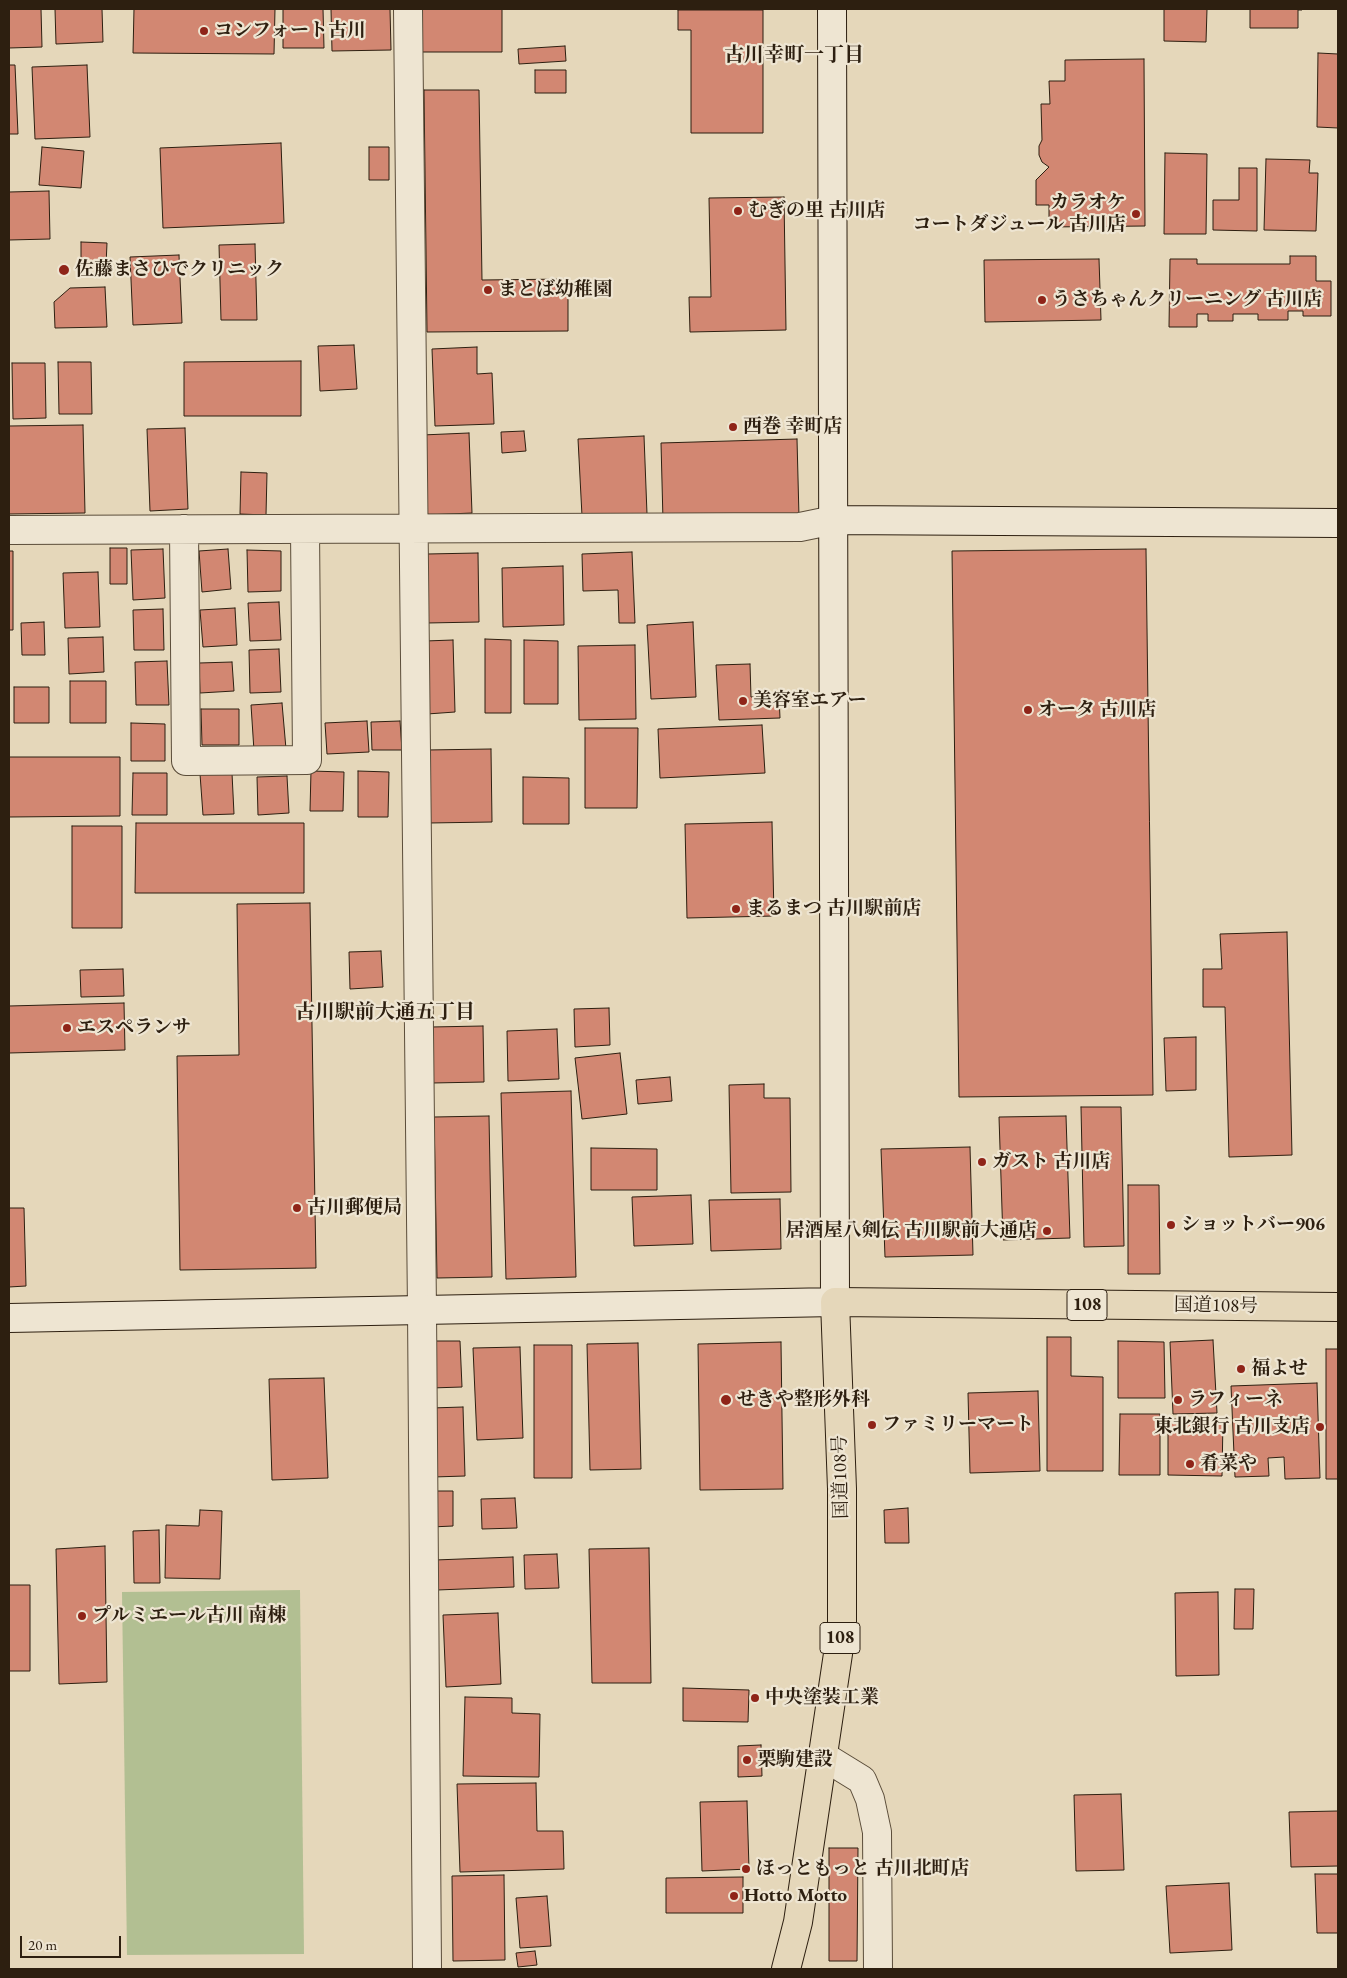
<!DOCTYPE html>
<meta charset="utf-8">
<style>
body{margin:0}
#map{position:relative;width:1347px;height:1978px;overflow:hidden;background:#e5d7ba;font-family:"EB Garamond",serif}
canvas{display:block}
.frame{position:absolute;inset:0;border:10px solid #2d1f10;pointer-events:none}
.scale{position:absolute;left:20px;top:1936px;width:101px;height:22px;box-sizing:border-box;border:2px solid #2d1f10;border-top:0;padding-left:6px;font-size:15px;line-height:18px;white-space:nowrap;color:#2d1f10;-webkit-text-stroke:4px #eee5d2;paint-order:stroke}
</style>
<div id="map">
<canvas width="1347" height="1978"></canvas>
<div class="frame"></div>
<div class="scale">20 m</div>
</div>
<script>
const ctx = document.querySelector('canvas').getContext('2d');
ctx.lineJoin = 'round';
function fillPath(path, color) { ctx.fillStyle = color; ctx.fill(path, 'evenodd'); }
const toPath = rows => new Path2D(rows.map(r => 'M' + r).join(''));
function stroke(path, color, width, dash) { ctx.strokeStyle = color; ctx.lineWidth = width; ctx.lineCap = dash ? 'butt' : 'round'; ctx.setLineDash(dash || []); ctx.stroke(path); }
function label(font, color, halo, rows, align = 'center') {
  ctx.font = font + ' "EB Garamond","Noto Serif JP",serif'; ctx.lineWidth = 4.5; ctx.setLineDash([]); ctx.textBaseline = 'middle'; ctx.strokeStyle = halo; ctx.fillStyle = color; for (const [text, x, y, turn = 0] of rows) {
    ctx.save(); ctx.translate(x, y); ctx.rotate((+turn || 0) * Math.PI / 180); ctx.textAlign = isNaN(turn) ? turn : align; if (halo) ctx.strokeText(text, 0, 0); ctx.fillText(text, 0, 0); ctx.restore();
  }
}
fillPath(toPath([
 [300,1590,304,1954,127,1955,122,1592]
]), '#b2bf92');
const building = toPath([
 [9,9,41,9,42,47,9,48,9,9],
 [55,9,102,9,103,42,56,44,55,9],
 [134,9,275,9,274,54,133,53,134,9],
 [283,9,323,9,324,48,283,48,283,9],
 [331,9,390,9,391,50,332,51,331,9],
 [418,9,502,9,502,52,418,52,418,9],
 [1164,9,1207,9,1206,42,1164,41,1164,9],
 [1250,9,1302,9,1302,10,1298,10,1298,28,1250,28,1250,9],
 [678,10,763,10,763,133,691,133,691,30,678,30,678,10],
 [565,46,566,61,519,64,518,49,565,46],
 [1318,53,1338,54,1338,128,1317,127,1318,53],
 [1144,59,1145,226,1049,227,1049,205,1036,205,1036,180,1049,167,1042,162,1039,155,1039,146,1042,140,1041,104,1050,104,1049,81,1065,81,1065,60,1144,59],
 [9,65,15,65,18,134,9,134,9,65],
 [87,65,90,137,35,139,32,67,87,65],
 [535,70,566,70,566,93,535,93,535,70],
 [424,90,479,90,482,280,568,279,568,331,427,332,424,90],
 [281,143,284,223,163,228,160,148,281,143],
 [42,147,84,151,81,188,39,185,42,147],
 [369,147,389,147,389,180,369,180,369,147],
 [1165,153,1207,154,1206,234,1164,234,1165,153],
 [1266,159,1310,160,1309,173,1318,173,1316,231,1264,230,1266,159],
 [1239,168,1257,168,1257,231,1213,230,1213,200,1239,200,1239,168],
 [49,191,50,239,9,240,9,192,49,191],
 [784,197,786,330,690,332,689,297,711,297,709,198,784,197],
 [81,242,107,243,106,265,81,264,81,242],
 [255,244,257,320,221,320,219,245,255,244],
 [179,255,182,323,133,325,130,257,179,255],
 [1290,256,1316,256,1316,281,1331,281,1331,316,1303,316,1303,311,1288,311,1288,320,1258,320,1258,314,1233,314,1233,321,1208,321,1208,314,1197,314,1197,327,1169,327,1170,259,1197,259,1197,264,1290,264,1290,256],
 [1099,259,1101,320,985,322,984,260,1099,259],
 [105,287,107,327,55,328,54,302,70,288,105,287],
 [354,345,357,389,320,391,318,346,354,345],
 [477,347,477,374,492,373,494,424,435,426,432,349,477,347],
 [301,361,301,416,184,416,184,362,301,361],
 [58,362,91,362,92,414,59,414,58,362],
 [12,363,45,363,46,418,13,419,12,363],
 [83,425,85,513,9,514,9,426,83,425],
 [185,428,188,509,150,511,147,429,185,428],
 [524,431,526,451,502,453,501,432,524,431],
 [469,433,472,513,426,515,422,435,469,433],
 [644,436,647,514,582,516,578,439,644,436],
 [797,439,799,517,663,521,661,443,797,439],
 [241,472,267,473,266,515,240,514,241,472],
 [110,548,127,548,127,584,110,584,110,548],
 [163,549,165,598,133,600,131,550,163,549],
 [228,549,231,589,202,592,199,551,228,549],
 [1146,549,1153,1095,959,1097,952,551,1146,549],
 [247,550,281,551,281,591,248,592,247,550],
 [9,551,13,551,13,630,9,630,9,551],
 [632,552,635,623,619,623,618,590,583,591,582,554,632,552],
 [478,553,479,622,427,623,427,554,478,553],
 [563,566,564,625,503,627,502,568,563,566],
 [98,572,100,627,65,628,63,573,98,572],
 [279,602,281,640,250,641,248,603,279,602],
 [235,608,237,645,203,647,200,610,235,608],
 [163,609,164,650,134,650,133,610,163,609],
 [44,622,45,655,22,655,21,623,44,622],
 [693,622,696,697,651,699,647,625,693,622],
 [103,637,104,672,69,674,68,638,103,637],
 [485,639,511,640,511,713,485,713,485,639],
 [453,640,455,712,427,714,425,641,453,640],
 [524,640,558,641,558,704,524,704,524,640],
 [635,645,636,719,579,720,578,646,635,645],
 [279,649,281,692,250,693,249,650,279,649],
 [167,661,169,705,136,705,135,662,167,661],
 [232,662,234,691,200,693,199,663,232,662],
 [750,664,751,697,779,696,780,718,719,720,716,665,750,664],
 [70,681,106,681,106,723,70,723,70,681],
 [14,687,49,687,49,723,14,723,14,687],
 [282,703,286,749,254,751,251,705,282,703],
 [201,709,239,709,239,745,202,745,201,709],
 [367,721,369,752,327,754,325,723,367,721],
 [400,721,402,750,372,750,371,722,400,721],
 [131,723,165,724,165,761,131,761,131,723],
 [762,725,765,773,660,778,658,729,762,725],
 [585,728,638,728,637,808,585,808,585,728],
 [491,749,492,822,429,823,427,750,491,749],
 [9,757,120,757,120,816,9,817,9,757],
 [311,771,344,772,343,811,310,811,311,771],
 [358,771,389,772,388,817,358,817,358,771],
 [133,773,167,773,167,815,132,815,133,773],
 [232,773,234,814,203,815,200,774,232,773],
 [287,776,289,813,258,815,257,777,287,776],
 [523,777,569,778,569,824,523,824,523,777],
 [772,822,774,916,687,918,685,824,772,822],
 [136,823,304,823,304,893,135,893,136,823],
 [72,826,122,826,122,928,72,928,72,826],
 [310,903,316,1268,180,1270,177,1056,239,1055,237,904,310,903],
 [1287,932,1292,1155,1229,1157,1225,1007,1203,1007,1203,969,1222,969,1220,934,1287,932],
 [381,951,383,987,350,989,349,952,381,951],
 [123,969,124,996,81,997,80,970,123,969],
 [124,1003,125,1050,9,1053,9,1006,124,1003],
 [609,1008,610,1045,575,1047,574,1009,609,1008],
 [483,1026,484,1082,432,1083,431,1027,483,1026],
 [557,1029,559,1079,508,1081,507,1031,557,1029],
 [1196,1037,1196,1090,1166,1091,1164,1038,1196,1037],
 [620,1053,627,1114,582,1119,575,1058,620,1053],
 [670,1077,672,1101,638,1104,636,1080,670,1077],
 [764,1084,764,1098,790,1098,791,1192,731,1193,729,1085,764,1084],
 [571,1091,576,1277,506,1279,501,1093,571,1091],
 [1081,1107,1121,1107,1124,1246,1084,1247,1081,1107],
 [489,1116,492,1277,437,1278,434,1117,489,1116],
 [1066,1116,1070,1238,1003,1240,999,1117,1066,1116],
 [970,1147,973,1255,885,1257,881,1149,970,1147],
 [591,1148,657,1149,657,1190,591,1190,591,1148],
 [1128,1185,1159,1185,1160,1274,1128,1274,1128,1185],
 [691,1195,693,1244,634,1246,632,1197,691,1195],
 [780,1199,781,1249,711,1251,709,1200,780,1199],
 [9,1208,24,1208,26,1286,9,1287,9,1208],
 [1047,1337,1071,1337,1071,1376,1103,1377,1103,1471,1047,1471,1047,1337],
 [1213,1340,1217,1413,1173,1414,1170,1342,1213,1340],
 [430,1341,460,1341,462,1387,431,1388,430,1341],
 [1118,1341,1164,1342,1165,1398,1118,1398,1118,1341],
 [781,1342,783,1489,700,1490,698,1344,781,1342],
 [638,1343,641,1469,590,1470,587,1344,638,1343],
 [534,1345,572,1345,572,1478,534,1478,534,1345],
 [520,1347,523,1438,477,1440,473,1348,520,1347],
 [1326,1349,1338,1349,1338,1479,1326,1479,1326,1349],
 [324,1378,328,1478,272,1480,269,1379,324,1378],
 [1317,1383,1320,1478,1285,1479,1284,1457,1268,1458,1269,1476,1235,1477,1231,1386,1317,1383],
 [1038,1391,1040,1471,970,1473,968,1393,1038,1391],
 [463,1407,465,1476,433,1477,431,1408,463,1407],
 [1120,1414,1160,1414,1160,1475,1119,1475,1120,1414],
 [1168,1419,1223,1420,1222,1476,1168,1475,1168,1419],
 [431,1491,453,1491,453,1526,431,1527,431,1491],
 [515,1498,517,1528,482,1529,481,1499,515,1498],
 [908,1508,909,1543,885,1543,884,1510,908,1508],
 [200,1510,222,1511,220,1579,165,1578,166,1525,199,1526,200,1510],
 [159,1530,160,1583,134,1583,133,1531,159,1530],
 [105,1546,107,1682,59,1684,56,1549,105,1546],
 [649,1548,651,1683,592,1683,589,1549,649,1548],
 [557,1554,559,1588,525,1589,524,1555,557,1554],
 [513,1557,514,1587,437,1590,435,1560,513,1557],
 [9,1585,30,1585,30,1671,9,1671,9,1585],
 [1235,1589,1254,1589,1253,1629,1234,1629,1235,1589],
 [1218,1592,1219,1675,1176,1676,1175,1593,1218,1592],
 [498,1613,501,1684,446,1687,443,1615,498,1613],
 [683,1688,749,1690,748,1722,683,1721,683,1688],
 [465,1697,512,1698,512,1713,540,1714,539,1777,463,1776,465,1697],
 [761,1745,762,1776,738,1777,738,1746,761,1745],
 [536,1783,537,1831,563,1831,564,1869,460,1872,457,1784,536,1783],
 [1121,1794,1124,1870,1076,1871,1074,1795,1121,1794],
 [747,1801,749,1869,702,1871,700,1802,747,1801],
 [1338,1811,1338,1866,1291,1867,1289,1812,1338,1811],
 [829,1848,858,1848,857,1961,829,1961,829,1848],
 [1315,1874,1338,1874,1338,1933,1317,1933,1315,1874],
 [504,1875,505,1960,453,1961,452,1876,504,1875],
 [743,1877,743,1913,666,1913,666,1878,743,1877],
 [1229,1883,1232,1950,1170,1953,1166,1886,1229,1883],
 [547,1896,551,1946,520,1948,516,1898,547,1896],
 [535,1951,537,1965,518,1967,516,1953,535,1951]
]);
fillPath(building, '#d28772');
stroke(building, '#2d1f10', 1);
const street = toPath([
 [408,9,422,1310,427,1969],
 [184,529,186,761,307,760,305,529],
 [9,530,800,527,834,520],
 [823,1756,862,1780,870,1799,877,1832,878,1969]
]);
const secondary = toPath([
 [834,520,1338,523],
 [9,1318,835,1302,832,9]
]);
const highway = toPath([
 [786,1969,798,1922,842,1627,842,1489,835,1302,1338,1307]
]);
stroke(street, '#5b4d3a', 30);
stroke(secondary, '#2d1f10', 30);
stroke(highway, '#2d1f10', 30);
stroke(street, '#eee5d2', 28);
stroke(secondary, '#eee5d2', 28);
stroke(highway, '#e5d7ba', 28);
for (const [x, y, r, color] of [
 [204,31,5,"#8f2418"],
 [738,211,5,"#8f2418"],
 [1136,214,5,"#8f2418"],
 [64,270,6,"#8f2418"],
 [488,290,5,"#8f2418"],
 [1042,300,5,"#8f2418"],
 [733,427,5,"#8f2418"],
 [743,701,5,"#8f2418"],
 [1028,710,5,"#8f2418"],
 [736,909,5,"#8f2418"],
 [67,1028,5,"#8f2418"],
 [982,1162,5,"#8f2418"],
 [297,1208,5,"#8f2418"],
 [1171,1225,5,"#8f2418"],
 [1047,1231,5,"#8f2418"],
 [1241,1369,5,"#8f2418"],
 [726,1400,6,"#8f2418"],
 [1178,1400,5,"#8f2418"],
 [872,1425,5,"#8f2418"],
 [1320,1427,5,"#8f2418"],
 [1190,1464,5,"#8f2418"],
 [82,1616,5,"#8f2418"],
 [755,1698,5,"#8f2418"],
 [747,1760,5,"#8f2418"],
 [746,1869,5,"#8f2418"],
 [734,1896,5,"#8f2418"]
]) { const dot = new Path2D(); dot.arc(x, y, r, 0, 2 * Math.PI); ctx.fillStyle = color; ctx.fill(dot); stroke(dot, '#eee5d2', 2); }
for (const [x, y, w] of [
 [1087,1305,40],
 [840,1638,40]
]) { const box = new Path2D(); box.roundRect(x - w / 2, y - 15.5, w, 31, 4); ctx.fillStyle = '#eee5d2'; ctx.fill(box); stroke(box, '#2d1f10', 1); }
label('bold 18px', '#2d1f10', null, [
 ["108",1087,1305],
 ["108",840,1638]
]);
label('bold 19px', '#2d1f10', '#eee5d2', [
 ["コンフォート古川",214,31],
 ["カラオケ",1126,203,"right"],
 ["コートダジュール 古川店",1126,225,"right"],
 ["むぎの里 古川店",748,211],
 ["佐藤まさひでクリニック",75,270],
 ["まとば幼稚園",498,290],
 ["うさちゃんクリーニング 古川店",1052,300],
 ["西巻 幸町店",743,427],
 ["美容室エアー",753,701],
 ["オータ 古川店",1038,710],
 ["まるまつ 古川駅前店",746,909],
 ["エスペランサ",77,1028],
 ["ガスト 古川店",992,1162],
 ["古川郵便局",307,1208],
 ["ショットバー906",1181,1225],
 ["居酒屋八剣伝 古川駅前大通店",1037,1231,"right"],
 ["福よせ",1251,1369],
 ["せきや整形外科",737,1400],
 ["ラフィーネ",1188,1400],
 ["ファミリーマート",882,1425],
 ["東北銀行 古川支店",1310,1427,"right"],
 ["肴菜や",1200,1464],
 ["プルミエール古川 南棟",92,1616],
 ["中央塗装工業",765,1698],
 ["栗駒建設",757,1760],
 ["ほっともっと 古川北町店",756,1869],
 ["Hotto Motto",744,1896]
], 'left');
label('19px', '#2d1f10', '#eee5d2', [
 ["国道108号",1216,1306,1],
 ["国道108号",841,1477,-91]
]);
label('bold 20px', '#2d1f10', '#eee5d2', [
 ["古川幸町一丁目",794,56],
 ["古川駅前大通五丁目",385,1013]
]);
</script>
